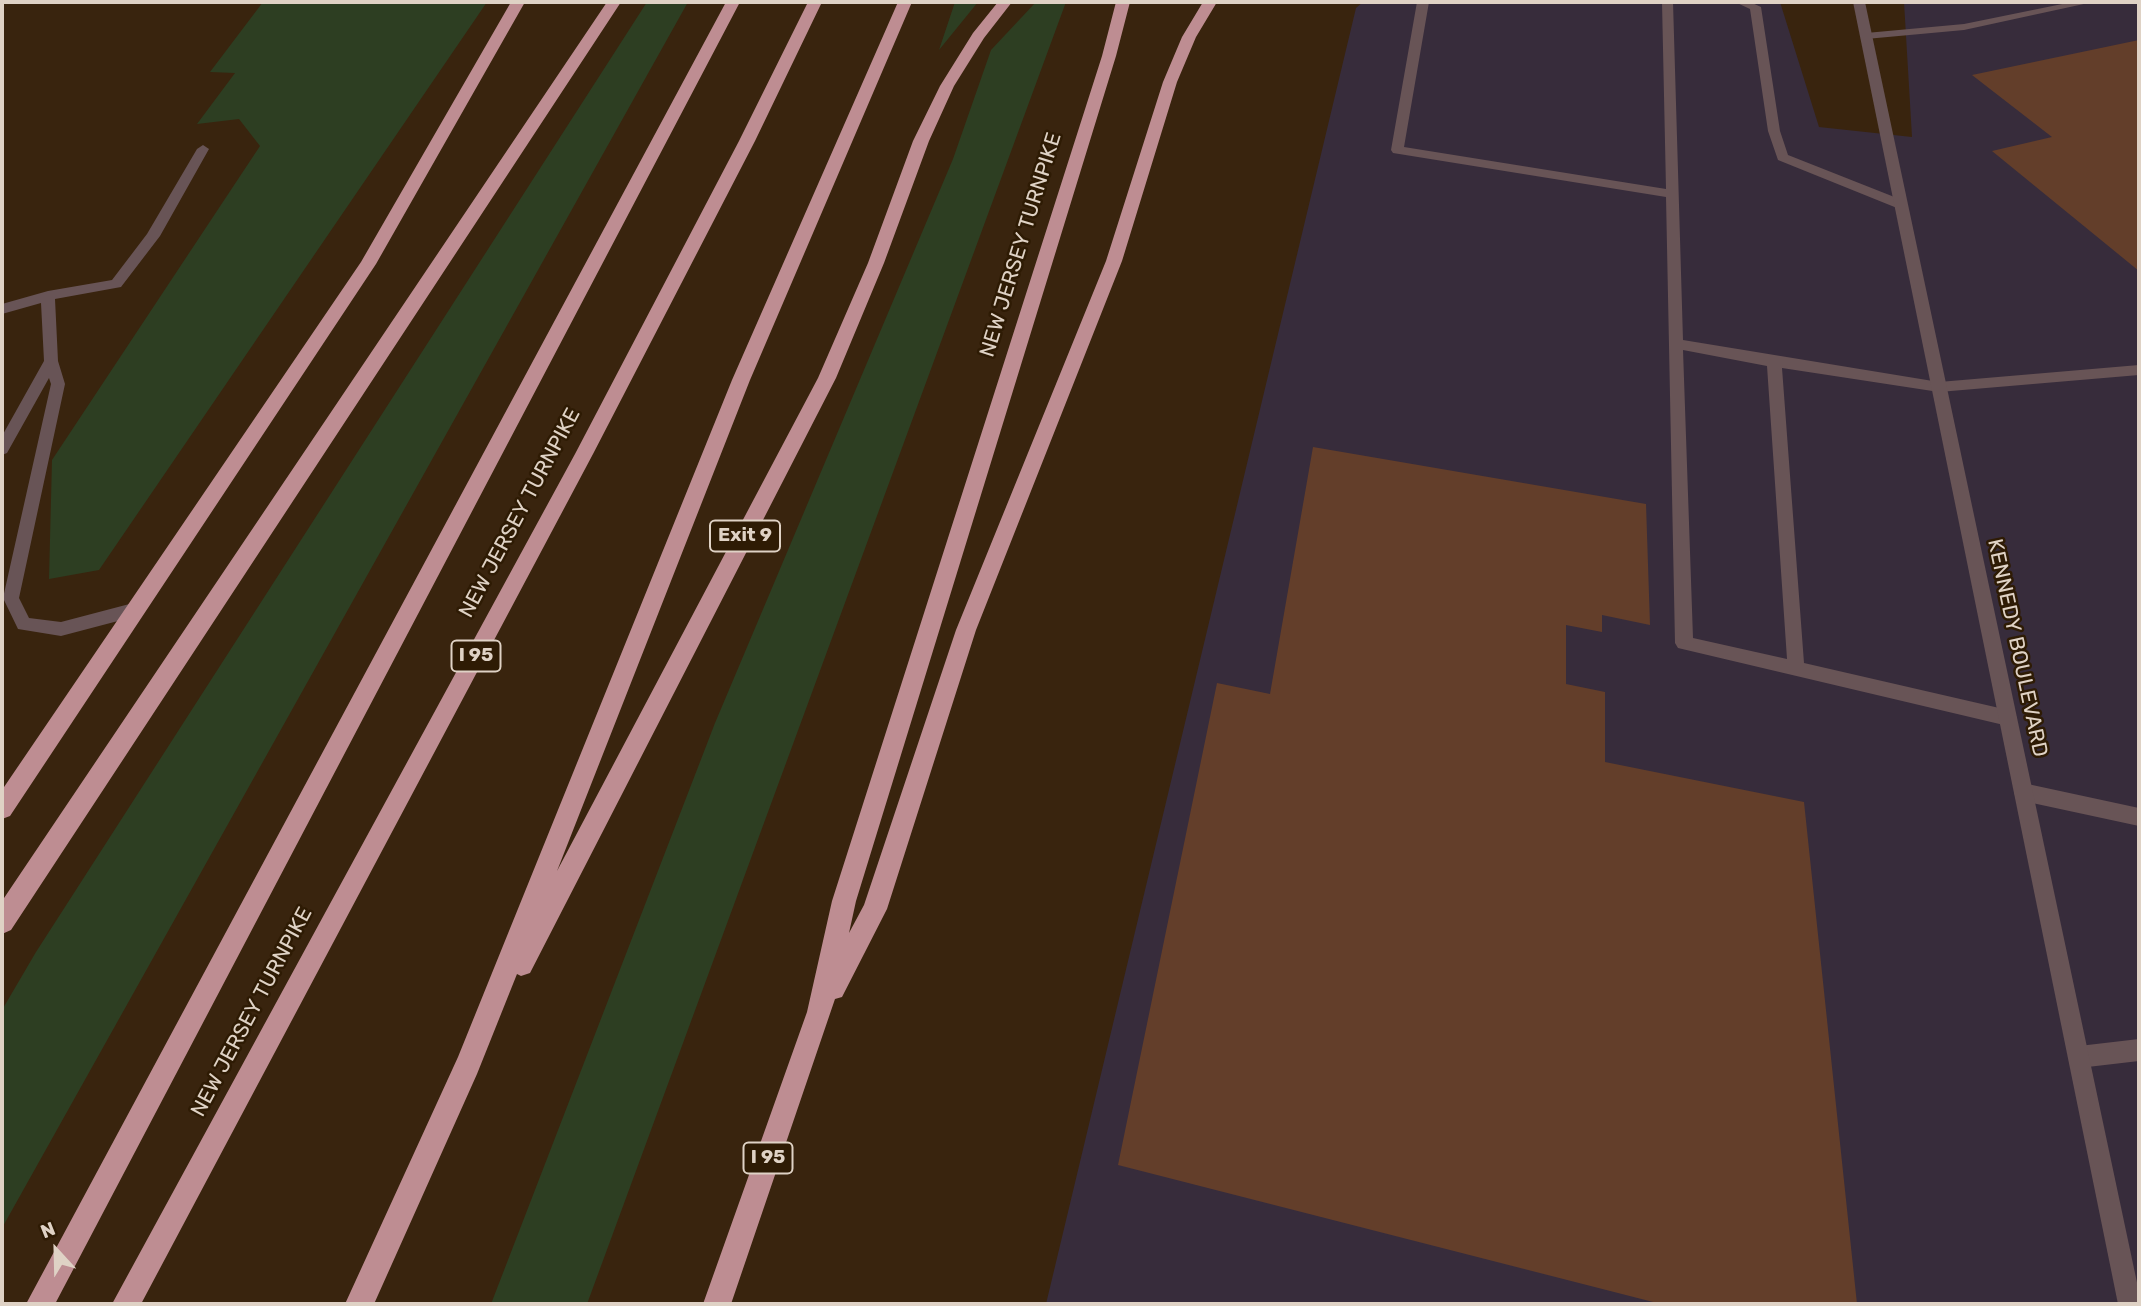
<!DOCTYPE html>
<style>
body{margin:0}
#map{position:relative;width:2141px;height:1306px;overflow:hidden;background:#39240e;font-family:Rubik,sans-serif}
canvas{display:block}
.frame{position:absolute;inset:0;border:4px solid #dfd2c5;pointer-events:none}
.north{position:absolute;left:21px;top:1215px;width:70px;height:70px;-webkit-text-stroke:5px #2e1b04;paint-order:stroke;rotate:338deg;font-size:19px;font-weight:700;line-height:28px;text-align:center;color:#dfd2c5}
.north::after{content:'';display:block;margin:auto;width:24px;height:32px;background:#dfd2c5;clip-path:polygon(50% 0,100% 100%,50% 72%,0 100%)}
</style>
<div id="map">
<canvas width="2141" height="1306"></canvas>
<div class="frame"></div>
<div class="north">N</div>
</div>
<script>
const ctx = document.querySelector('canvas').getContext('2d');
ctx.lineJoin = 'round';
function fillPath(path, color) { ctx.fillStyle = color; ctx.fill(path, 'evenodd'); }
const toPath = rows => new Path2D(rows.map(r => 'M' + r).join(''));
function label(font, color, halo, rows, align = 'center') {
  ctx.font = font + ' Rubik,sans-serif'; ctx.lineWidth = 5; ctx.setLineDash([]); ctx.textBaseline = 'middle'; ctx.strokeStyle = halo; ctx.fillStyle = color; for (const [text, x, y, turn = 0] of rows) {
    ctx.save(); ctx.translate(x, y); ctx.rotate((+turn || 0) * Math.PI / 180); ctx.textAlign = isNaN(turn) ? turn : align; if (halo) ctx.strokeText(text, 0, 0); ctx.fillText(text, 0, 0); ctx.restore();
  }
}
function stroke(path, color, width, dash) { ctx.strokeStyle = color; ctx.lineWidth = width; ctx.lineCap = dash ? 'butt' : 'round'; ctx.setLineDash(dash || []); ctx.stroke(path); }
fillPath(toPath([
 [1363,2,1780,2,1819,127,1912,137,1904,2,2139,2,2139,1304,1046,1304,1356,8]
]), '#372c3b');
fillPath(toPath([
 [263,2,487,2,99,570,49,579,52,460,260,146,239,119,197,124,235,73,210,72],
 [647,2,688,2,2,1228,2,1010,36,952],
 [955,2,978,2,939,50],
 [1036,2,1066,2,587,1304,491,1304,715,723,953,159,991,50]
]), '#2d3e22');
fillPath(toPath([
 [2139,40,2139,271,1992,151,2052,137,1972,75],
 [1313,447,1646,504,1650,625,1602,615,1602,632,1566,625,1566,684,1605,692,1605,762,1804,802,1857,1304,1661,1304,1118,1165,1217,683,1270,694]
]), '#633e2a');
fillPath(toPath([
 [1417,2,1429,2,1404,147,1666,189,1662,2,1673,2,1683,340,1939,382,2139,365,2139,375,1939,392,1782,368,1804,663,2008,710,2014,712,2017,718,2014,724,2008,726,1678,648,1675,643,1666,197,1393,153,1391,150,1417,2],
 [1683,350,1767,366,1787,659,1693,638,1683,350],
 [1735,2,1750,2,1761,7,1780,131,1788,155,1907,202,1907,208,1897,208,1778,160,1768,131,1750,9,1735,2],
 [2072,2,2093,2,1964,30,1866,39,1860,36,1866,33,1964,24,2072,2],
 [203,145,209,149,160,236,121,287,55,299,58,361,65,384,19,598,29,618,61,622,137,602,143,604,146,609,143,614,137,616,61,636,18,629,3,598,51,384,49,378,7,453,2,455,2,436,44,361,41,303,2,314,2,304,48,291,112,280,147,234,197,149,203,145],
 [2023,783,2139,808,2139,826,2023,801,2016,798,2014,792,2016,786,2023,783],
 [2139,1039,2139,1061,2079,1068,2071,1065,2068,1057,2071,1049,2079,1046,2139,1039]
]), '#685456');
fillPath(toPath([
 [1853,2,1865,2,2139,1292,2139,1304,2118,1304,1853,2]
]), '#685456');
fillPath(toPath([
 [511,2,525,2,376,264,10,816,2,819,2,790,361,262,511,2],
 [607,2,621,2,11,930,2,934,2,901,607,2],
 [726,2,740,2,55,1304,26,1304,726,2],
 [808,2,822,2,755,141,593,454,141,1304,112,1304,575,454,739,141,808,2],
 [898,2,912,2,750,380,557,871,818,378,868,263,913,141,940,86,973,33,998,2,1012,2,984,38,954,86,929,141,884,263,836,378,530,973,521,976,517,974,477,1074,374,1304,345,1304,458,1057,732,380,898,2],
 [1116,2,1130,2,1116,56,856,901,849,933,864,905,956,630,1106,261,1163,82,1182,37,1203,2,1217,2,1196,37,1177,82,1122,261,976,630,887,909,842,997,835,999,731,1304,703,1304,807,1012,832,901,1102,56,1116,2]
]), '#be8d92');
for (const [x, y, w] of [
 [745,536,70],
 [476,656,49],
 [768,1158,49]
]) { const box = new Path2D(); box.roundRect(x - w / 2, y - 15.5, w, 31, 5); ctx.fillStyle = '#2e1b04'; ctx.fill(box); stroke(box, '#dfd2c5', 2); }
label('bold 19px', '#dfd2c5', null, [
 ["Exit 9",745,536],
 ["I 95",476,656],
 ["I 95",768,1158]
]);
label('21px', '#dfd2c5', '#2e1b04', [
 ["NEW JERSEY TURNPIKE",1021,245,-73],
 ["NEW JERSEY TURNPIKE",520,513,-62],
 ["KENNEDY BOULEVARD",2017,648,78],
 ["NEW JERSEY TURNPIKE",252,1012,-62]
]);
</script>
